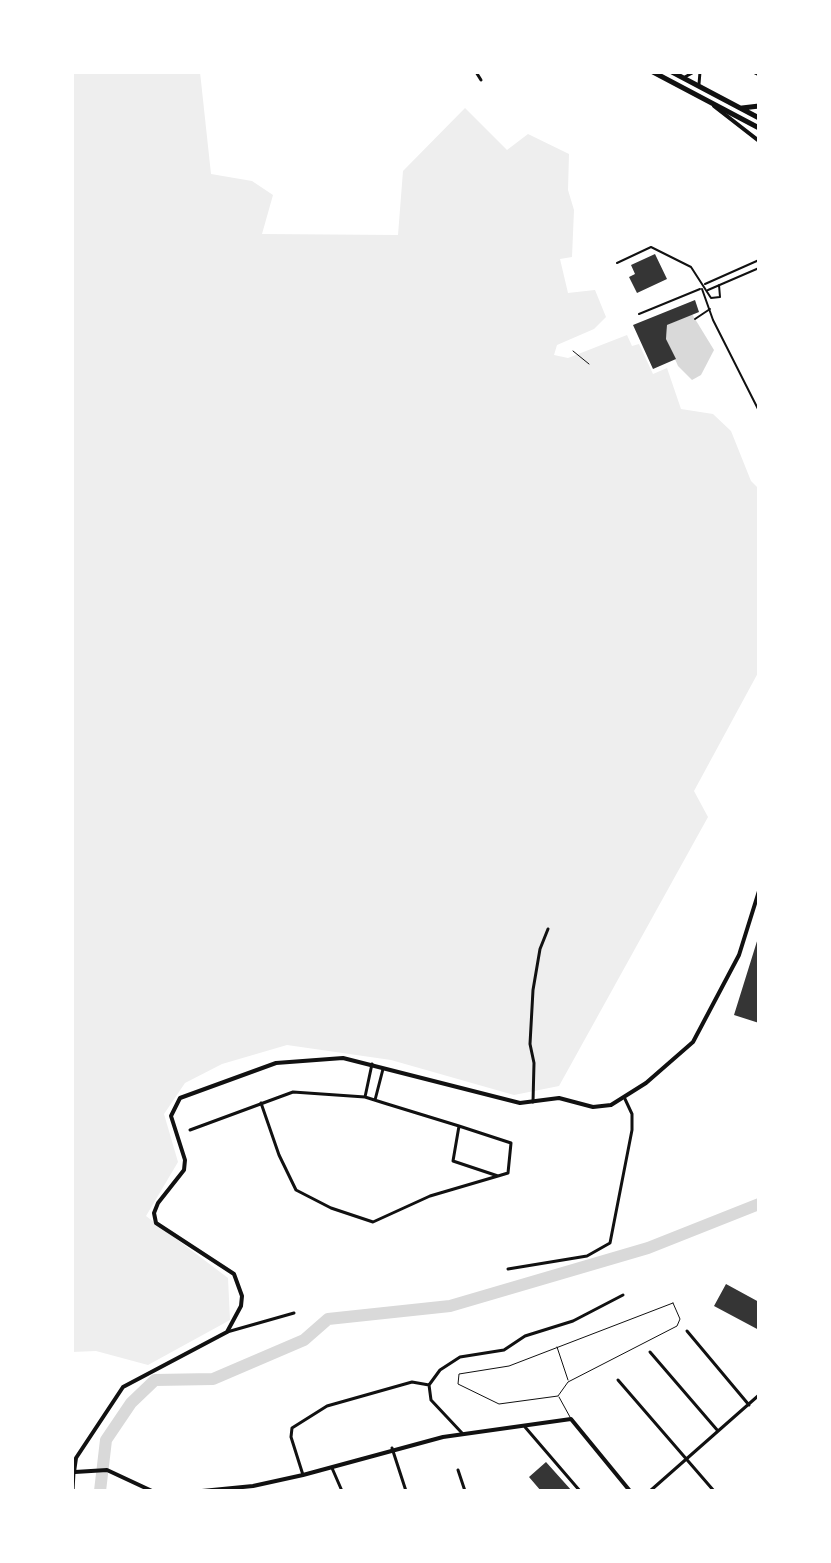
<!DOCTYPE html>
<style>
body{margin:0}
#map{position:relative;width:831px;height:1563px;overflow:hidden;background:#fff;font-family:Signika,sans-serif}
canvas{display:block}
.frame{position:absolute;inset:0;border:74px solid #fff;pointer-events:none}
</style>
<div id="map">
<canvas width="831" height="1563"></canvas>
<div class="frame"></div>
</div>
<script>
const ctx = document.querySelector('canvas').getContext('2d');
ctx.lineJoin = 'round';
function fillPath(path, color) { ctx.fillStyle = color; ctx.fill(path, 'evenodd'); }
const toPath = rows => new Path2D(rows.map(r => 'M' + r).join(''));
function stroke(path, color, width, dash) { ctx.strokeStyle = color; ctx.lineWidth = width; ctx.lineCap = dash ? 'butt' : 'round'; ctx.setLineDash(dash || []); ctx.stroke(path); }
fillPath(toPath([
 [72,72,200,72,211,174,252,181,273,195,262,234,398,235,403,171,465,108,507,150,528,134,569,154,568,190,574,210,572,257,560,259,568,293,595,290,606,317,594,329,557,345,554,355,568,358,627,335,632,346,639,344,653,374,667,368,681,409,713,414,731,431,751,481,759,489,759,671,694,791,708,817,559,1086,514,1095,391,1060,287,1045,222,1064,185,1083,164,1114,178,1162,146,1216,228,1278,230,1320,148,1365,96,1351,72,1352]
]), '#eee');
fillPath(toPath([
 [692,314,714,350,701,375,692,380,678,366,666,339,667,325]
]), '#d9d9d9');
stroke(toPath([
 [100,1491,106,1440,131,1403,155,1380,213,1379,304,1340,328,1319,450,1306,648,1248,759,1204]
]), '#d9d9d9', 12);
fillPath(toPath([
 [655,254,667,279,637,293,629,277,635,274,631,265],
 [695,300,699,312,667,325,666,339,676,359,653,369,633,325],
 [758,938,759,938,759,1023,734,1015],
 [726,1284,759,1302,759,1330,714,1306],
 [546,1462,572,1491,541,1491,529,1477]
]), '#353535');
stroke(toPath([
 [573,351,589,364]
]), '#111', 1);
stroke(toPath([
 [673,1303,680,1319,677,1326,568,1382,558,1396,499,1404,458,1384,459,1374,509,1366,673,1303],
 [557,1347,568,1380],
 [559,1397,570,1417]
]), '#111', 1);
stroke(toPath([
 [617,263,651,247,691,267,711,298,720,297,719,285],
 [705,284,759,260],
 [702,289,713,320,759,411],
 [708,290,759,268],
 [639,314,700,289],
 [695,319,710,309]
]), '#111', 2);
stroke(toPath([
 [476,72,481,80],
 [753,72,759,75],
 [683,78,694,72],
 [699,84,700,72],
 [365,1097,372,1064],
 [375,1100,383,1069],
 [533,1102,534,1063,530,1044,533,990,540,949,548,929],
 [261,1103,279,1155,296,1190,331,1208,373,1222,430,1196,498,1176],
 [190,1130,293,1092,365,1097,384,1103,459,1126,511,1143,508,1173,498,1176,453,1161,459,1126],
 [508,1269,587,1256,610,1243,632,1130,632,1114,625,1099],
 [687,1331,749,1405],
 [227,1332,294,1313],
 [650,1352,718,1431],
 [618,1380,714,1491],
 [429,1385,440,1370,460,1357,504,1350,525,1336,573,1321,623,1295],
 [525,1427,580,1491],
 [392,1448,406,1491],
 [332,1468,342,1491],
 [458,1470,465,1491],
 [303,1475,291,1437,292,1428,327,1406,412,1382,429,1385,431,1400,462,1433],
 [73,1491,74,1472],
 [650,1491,759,1395]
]), '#111', 3);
stroke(toPath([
 [74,1472,76,1458,123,1387,227,1332,241,1306,242,1296,234,1274,156,1223,154,1213,158,1203,184,1170,185,1160,171,1116,180,1098,276,1063,343,1058,520,1103,559,1098,593,1107,611,1105,646,1083,693,1042,739,955,759,891],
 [75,1472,107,1470,152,1491],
 [202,1491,253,1486,303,1475,443,1437,571,1419,630,1491]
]), '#111', 4);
stroke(toPath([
 [714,106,759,141]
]), '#111', 4);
stroke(toPath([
 [653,72,759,128],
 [672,72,759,118],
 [742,108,759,106]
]), '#111', 5);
</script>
